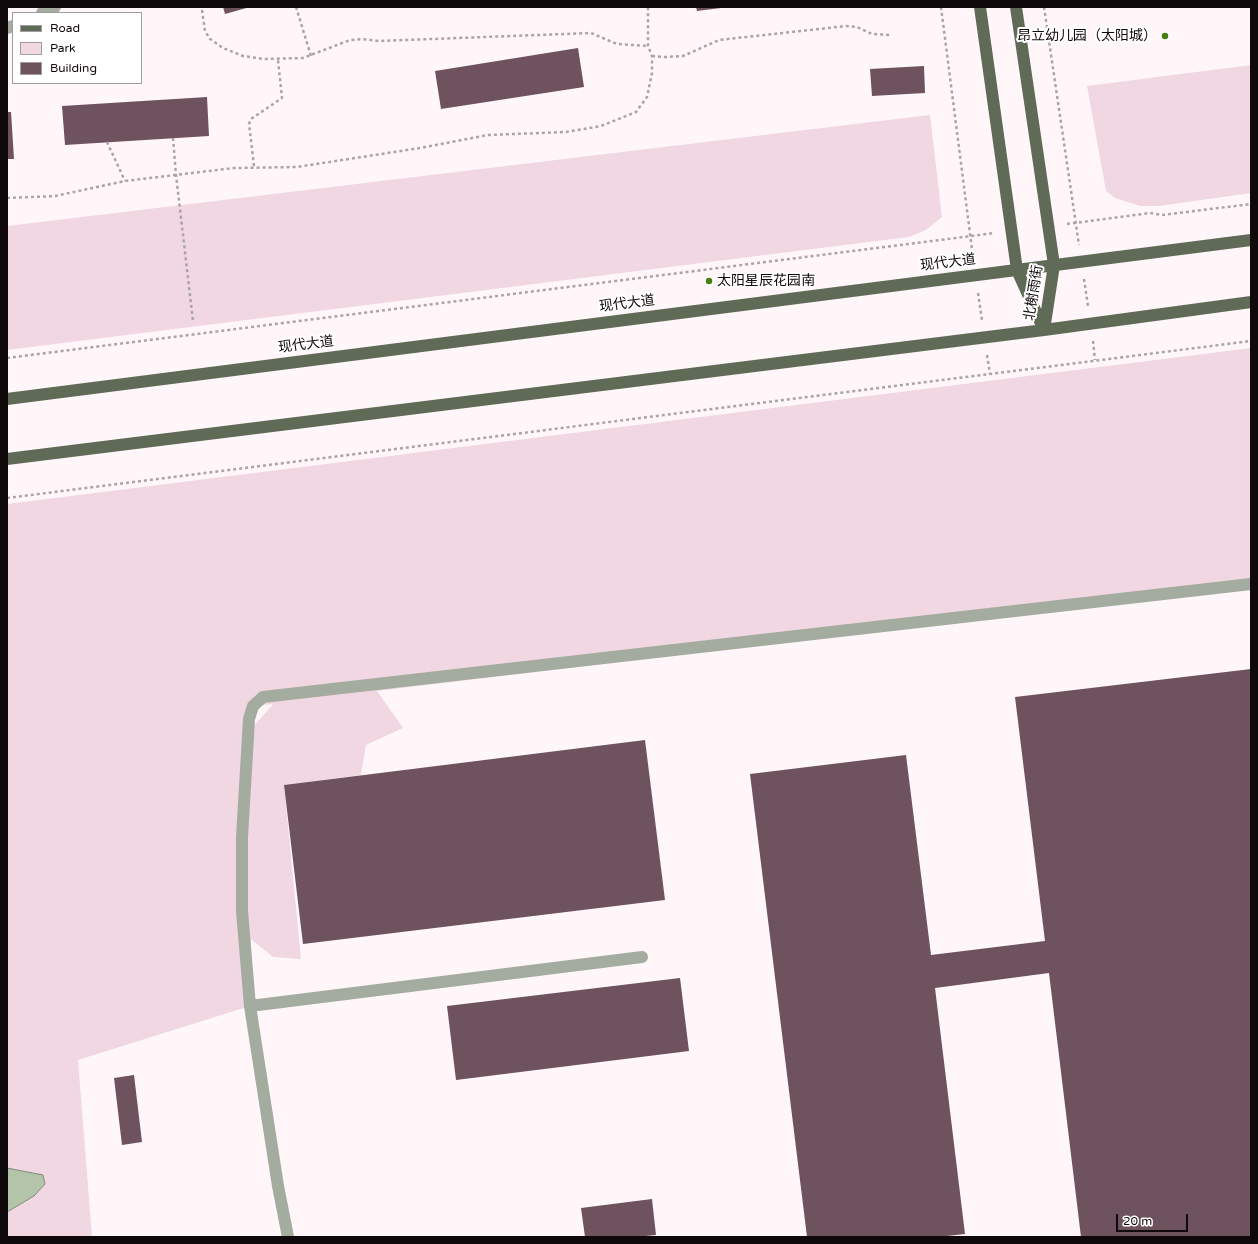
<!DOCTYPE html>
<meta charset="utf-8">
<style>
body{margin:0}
#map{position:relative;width:1258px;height:1244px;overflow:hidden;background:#fff6fa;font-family:"Varela Round",sans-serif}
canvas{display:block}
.frame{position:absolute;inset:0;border:8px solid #10090c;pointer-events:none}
.legend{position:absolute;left:12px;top:12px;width:130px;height:72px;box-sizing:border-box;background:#fff;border:1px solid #9f9d9e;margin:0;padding:5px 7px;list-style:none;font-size:12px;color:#10090c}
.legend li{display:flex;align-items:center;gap:8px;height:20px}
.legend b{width:20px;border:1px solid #9f9d9e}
.scale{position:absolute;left:1116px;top:1214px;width:72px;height:18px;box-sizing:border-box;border:2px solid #10090c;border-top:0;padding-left:5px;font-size:12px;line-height:14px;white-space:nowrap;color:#10090c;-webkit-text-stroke:3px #fff;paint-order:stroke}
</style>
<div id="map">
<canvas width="1258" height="1244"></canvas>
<div class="frame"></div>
<ul class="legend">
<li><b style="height:5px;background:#5f6b56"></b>Road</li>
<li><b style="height:11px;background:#f0d7e1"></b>Park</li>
<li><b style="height:11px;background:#6e525e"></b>Building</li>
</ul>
<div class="scale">20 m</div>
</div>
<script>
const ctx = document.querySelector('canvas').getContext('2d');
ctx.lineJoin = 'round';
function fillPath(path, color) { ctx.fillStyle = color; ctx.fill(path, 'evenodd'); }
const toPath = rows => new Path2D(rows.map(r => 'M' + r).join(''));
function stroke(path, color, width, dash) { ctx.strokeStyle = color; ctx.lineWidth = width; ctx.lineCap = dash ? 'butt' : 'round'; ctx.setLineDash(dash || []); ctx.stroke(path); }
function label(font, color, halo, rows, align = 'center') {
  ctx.font = font + ' "Varela Round","Noto Sans SC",sans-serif'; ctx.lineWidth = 4; ctx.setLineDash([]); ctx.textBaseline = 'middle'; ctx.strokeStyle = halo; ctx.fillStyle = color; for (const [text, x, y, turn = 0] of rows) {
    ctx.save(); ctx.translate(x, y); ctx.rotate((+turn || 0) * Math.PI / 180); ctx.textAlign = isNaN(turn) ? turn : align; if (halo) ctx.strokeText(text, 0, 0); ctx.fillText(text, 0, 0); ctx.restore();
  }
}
fillPath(toPath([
 [1251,65,1251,193,1159,206,1140,206,1115,198,1106,191,1087,86],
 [930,115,942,217,926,230,909,237,7,350,7,226],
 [1251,348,1251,586,377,691,403,728,366,745,361,775,284,785,301,959,273,957,251,939,250,1006,78,1060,92,1237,7,1237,7,504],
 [272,704,273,704,254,726,253,706]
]), '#f0d7e1');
const water = toPath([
 [7,1168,43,1175,45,1184,34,1196,7,1212,7,1168]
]);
fillPath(water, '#b3c4a9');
stroke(water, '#828c7a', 1);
fillPath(toPath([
 [223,7,250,7,225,14],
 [696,7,721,7,721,8,697,11],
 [578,48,584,87,441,109,435,71],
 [924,66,925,93,872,96,870,69],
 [207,97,209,136,65,145,62,106],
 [7,112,11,112,14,159,7,159],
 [1251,669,1251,1237,1081,1237,1049,973,935,988,965,1234,938,1237,807,1237,750,774,906,755,931,955,1045,941,1015,697],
 [645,740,665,900,303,944,284,785],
 [680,978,689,1051,456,1080,447,1006],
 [134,1075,142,1142,122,1145,114,1078],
 [652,1199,656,1235,635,1237,585,1237,581,1208]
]), '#6e525e');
stroke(toPath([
 [296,7,311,56],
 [941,7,973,257],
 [1044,7,1079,245],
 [202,10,205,31,210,39,223,48,243,56,264,59,303,58,350,40,362,39,379,41,591,33,617,44,648,46],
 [652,56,665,57,683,56,719,40,846,26,857,27,872,34,891,35],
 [173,138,176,175,193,321],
 [107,142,125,181],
 [254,166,249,124,251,119,282,98,278,60],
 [7,198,55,196,125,181,234,168,297,167,420,148,488,135,566,132,601,126,636,112,647,97,652,73,652,56,648,46,648,7],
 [1067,224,1150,213,1162,215,1251,204],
 [1084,279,1088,306],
 [978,293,982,320],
 [1093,341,1095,360],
 [987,355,990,374],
 [7,358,995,233],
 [7,498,1251,341]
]), '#aba3a6', 2.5, [3, 3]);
stroke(toPath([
 [42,13,55,7],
 [7,28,13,26],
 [250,1006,642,957],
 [288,1237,278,1186,250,1006,242,911,242,837,249,719,253,706,263,697,1251,584]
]), '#a4ab9f', 12);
stroke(toPath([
 [980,7,1017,270,1044,330],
 [1016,7,1054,265,1044,330],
 [7,399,1251,240],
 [7,459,1044,330,1251,302]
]), '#5f6b56', 12);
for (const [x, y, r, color] of [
 [1165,36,4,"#487d10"],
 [709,281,4,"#487d10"]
]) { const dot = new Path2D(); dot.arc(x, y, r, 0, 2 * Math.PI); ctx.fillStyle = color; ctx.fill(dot); stroke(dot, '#fff', 1.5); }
label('14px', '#10090c', '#fff', [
 ["昂立幼儿园（太阳城）",1157,36],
 ["太阳星辰花园南",717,281,"left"]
], 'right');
label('14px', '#10090c', '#fff', [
 ["现代大道",948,263,-7],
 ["北榭雨街",1034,293,-81],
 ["现代大道",627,304,-7],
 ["现代大道",306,345,-7]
]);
</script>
